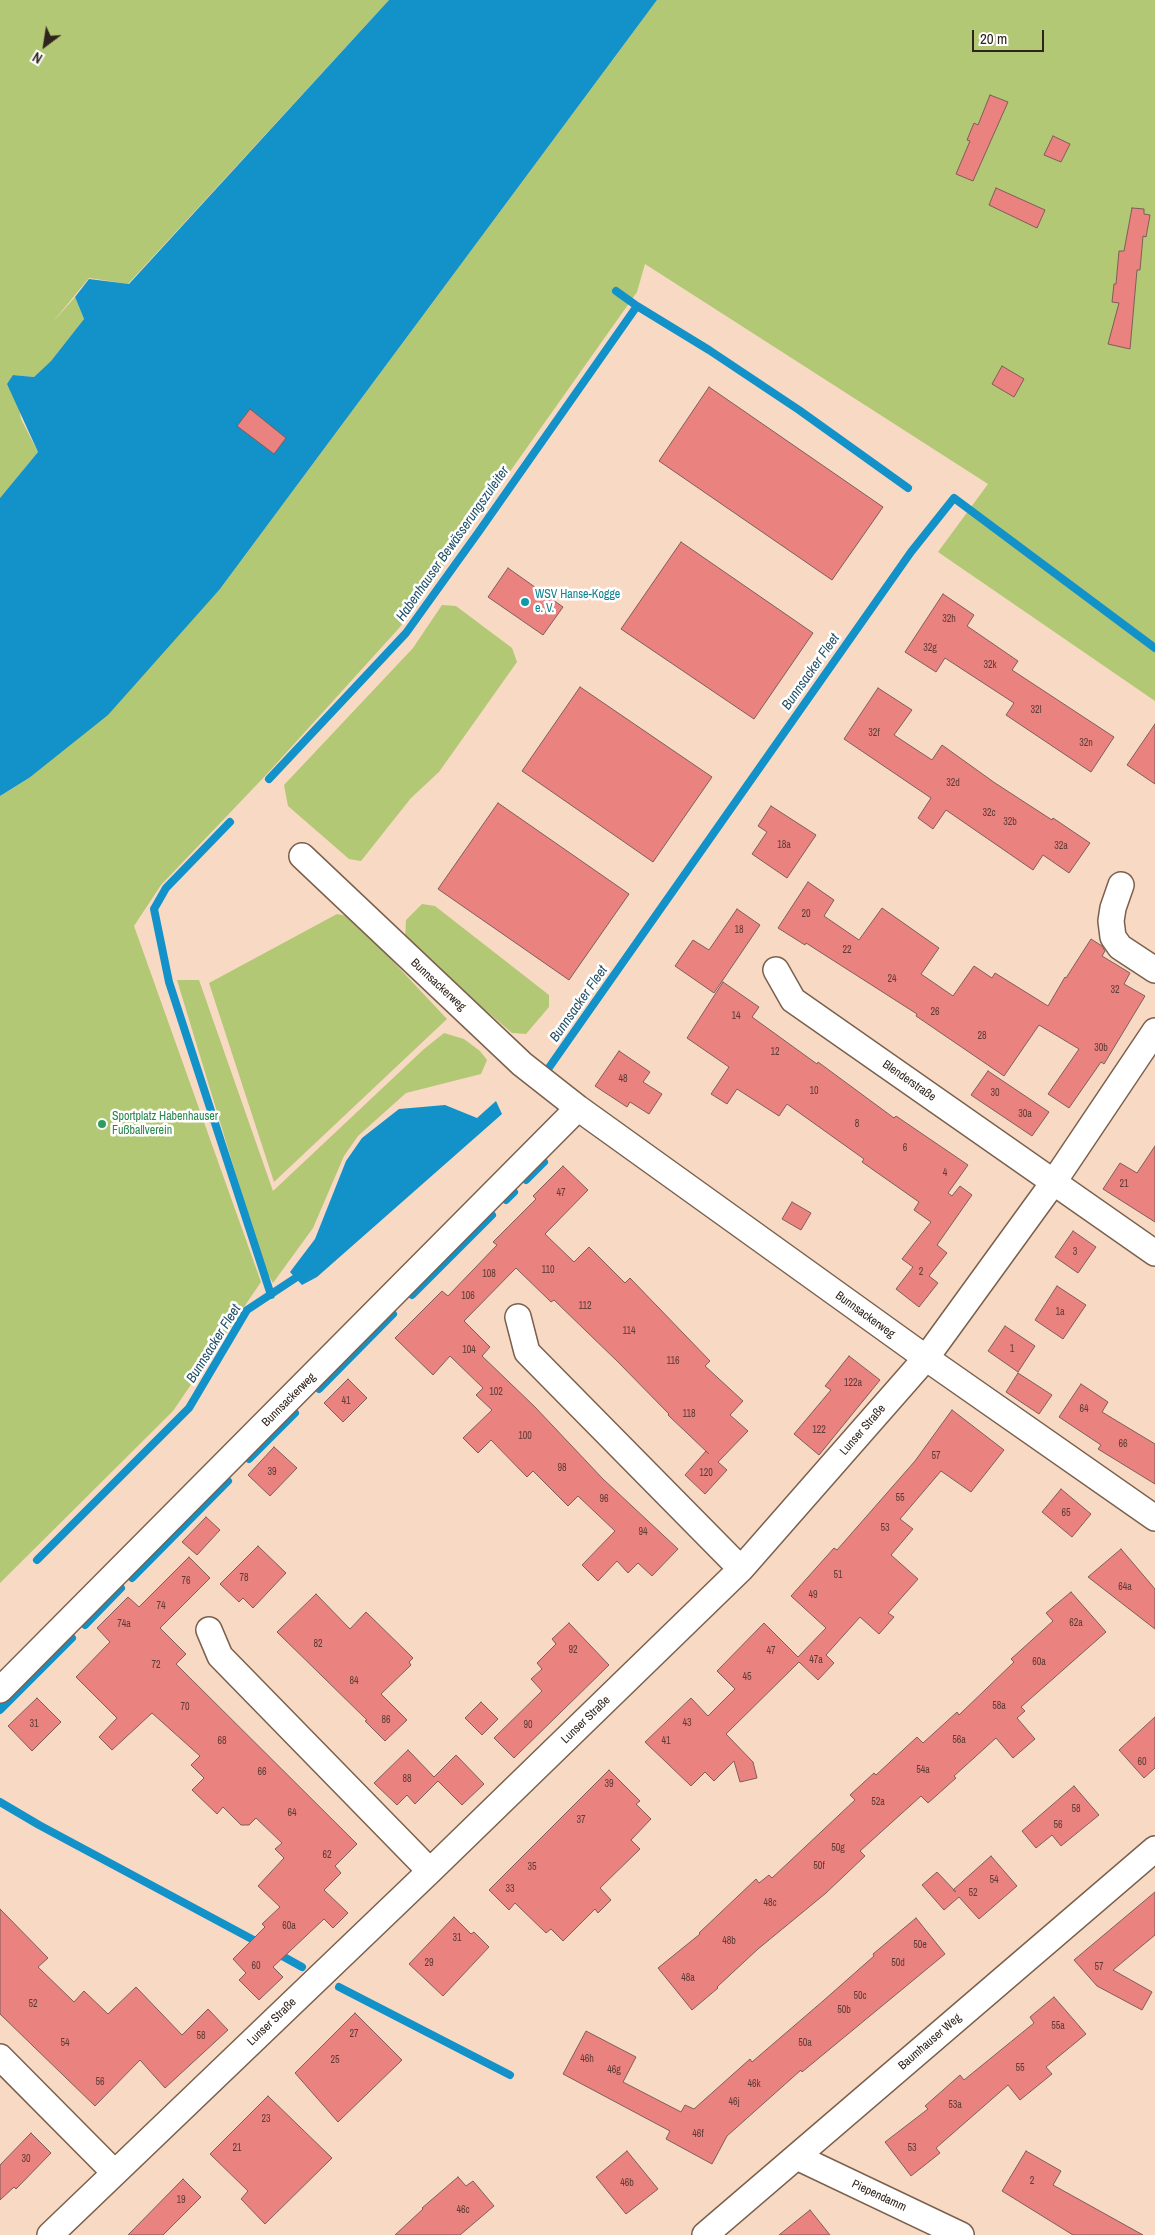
<!DOCTYPE html>
<meta charset="utf-8">
<style>
body{margin:0}
#map{position:relative;width:1155px;height:2235px;overflow:hidden;background:#f8dac4;font-family:"Archivo Narrow",sans-serif}
canvas{display:block}
.north{position:absolute;left:20px;top:20px;width:50px;height:50px;-webkit-text-stroke:4px #fff;paint-order:stroke;rotate:211deg;font-size:14px;font-weight:700;line-height:20px;text-align:center;color:#2f241c}
.north::after{content:'';display:block;margin:auto;width:18px;height:22px;background:#2f241c;clip-path:polygon(50% 0,100% 100%,50% 72%,0 100%)}
.scale{position:absolute;left:972px;top:30px;width:72px;height:22px;box-sizing:border-box;border:2px solid #2f241c;border-top:0;padding-left:6px;font-size:15px;line-height:18px;white-space:nowrap;color:#2f241c;-webkit-text-stroke:4px #fff;paint-order:stroke}
</style>
<div id="map">
<canvas width="1155" height="2235"></canvas>
<div class="north">N</div>
<div class="scale">20 m</div>
</div>
<script>
const ctx = document.querySelector('canvas').getContext('2d');
ctx.lineJoin = 'round';
function fillPath(path, color) { ctx.fillStyle = color; ctx.fill(path, 'evenodd'); }
const toPath = rows => new Path2D(rows.map(r => 'M' + r).join(''));
function stroke(path, color, width, dash) { ctx.strokeStyle = color; ctx.lineWidth = width; ctx.lineCap = dash ? 'butt' : 'round'; ctx.setLineDash(dash || []); ctx.stroke(path); }
function label(font, color, halo, rows, align = 'center') {
  ctx.font = font + ' "Archivo Narrow",sans-serif'; ctx.lineWidth = 5; ctx.setLineDash([]); ctx.textBaseline = 'middle'; ctx.strokeStyle = halo; ctx.fillStyle = color; for (const [text, x, y, turn = 0] of rows) {
    ctx.save(); ctx.translate(x, y); ctx.rotate((+turn || 0) * Math.PI / 180); ctx.textAlign = isNaN(turn) ? turn : align; if (halo) ctx.strokeText(text, 0, 0); ctx.fillText(text, 0, 0); ctx.restore();
  }
}
fillPath(toPath([
 [0,0,389,0,128,284,89,278,52,323,75,297,84,319,51,361,34,377,13,375,21,419,38,452,0,498],
 [657,0,1155,0,1155,701,938,552,988,484,645,264,637,292,400,627,266,775,161,885,134,926,261,1282,173,1411,0,1583,0,796,29,778,220,589],
 [442,605,456,606,512,648,517,662,439,772,411,798,361,861,349,859,288,806,284,785,413,648],
 [422,904,435,906,549,995,549,1007,526,1034,512,1033,405,941,406,920],
 [337,914,347,916,356,922,447,1019,274,1182,209,983],
 [177,980,199,980,273,1191,424,1049,444,1033,464,1039,480,1051,487,1060,481,1074,406,1093,358,1136,344,1156,313,1228,273,1283,264,1267]
]), '#b2c874');
fillPath(toPath([
 [389,0,657,0,220,589,108,715,29,778,0,796,0,498,38,452,7,384,13,375,34,377,51,361,84,319,75,297,89,279,129,284],
 [496,1101,502,1114,317,1277,302,1285,290,1272,315,1239,346,1161,362,1138,399,1109,445,1105,477,1118]
]), '#1292c8');
stroke(toPath([
 [637,306,709,350,799,410,908,488],
 [269,779,406,633,480,530,637,306,616,291],
 [230,822,166,888,154,909,169,982,271,1295],
 [548,1069,911,552,954,498,1155,648],
 [526,1180,544,1162],
 [506,1200,514,1192],
 [412,1295,492,1215],
 [319,1389,393,1314],
 [249,1459,295,1413],
 [37,1560,189,1408,247,1310,303,1273],
 [132,1578,228,1481],
 [85,1625,121,1588],
 [0,1710,72,1638],
 [0,1802,39,1825,261,1944],
 [275,1952,302,1967],
 [339,1987,510,2075]
]), '#1292c8', 8);
const building = toPath([
 [990,95,1008,102,973,181,956,174,970,141,967,140,974,123,978,125,990,95],
 [1053,136,1070,144,1061,162,1044,155,1053,136],
 [996,188,1045,210,1037,228,989,205,996,188],
 [1132,208,1144,209,1144,214,1150,215,1146,237,1143,236,1140,270,1137,270,1130,349,1108,344,1119,303,1112,302,1114,284,1116,284,1119,251,1124,251,1132,208],
 [1002,366,1024,379,1014,397,992,384,1002,366],
 [709,387,883,507,832,580,659,461,709,387],
 [250,409,286,438,274,454,237,426,250,409],
 [681,542,813,633,754,719,621,629,681,542],
 [508,568,563,607,543,635,488,597,508,568],
 [943,594,974,615,967,626,1018,661,1012,670,1114,737,1091,772,1006,715,1014,703,945,658,936,672,905,652,943,594],
 [580,687,712,777,653,862,522,771,580,687],
 [878,688,912,710,894,735,932,760,942,745,995,783,1052,820,1053,818,1090,843,1069,873,1043,855,1033,870,946,810,933,829,918,818,931,798,844,739,878,688],
 [1155,724,1155,784,1127,765,1155,724],
 [498,803,629,894,569,980,438,889,498,803],
 [771,806,816,835,787,878,752,854,767,832,758,826,771,806],
 [808,882,834,900,824,916,859,940,882,908,939,948,921,974,953,996,974,966,992,978,995,973,1048,1006,1065,977,1066,978,1091,939,1102,946,1105,951,1102,956,1130,973,1124,984,1145,996,1104,1064,1101,1062,1069,1108,1048,1094,1079,1049,1039,1025,1004,1076,916,1016,917,1014,806,943,805,945,778,928,808,882],
 [737,909,760,925,714,993,675,966,693,940,709,950,737,909],
 [723,982,759,1007,752,1017,817,1064,818,1062,894,1118,896,1116,968,1165,948,1193,952,1196,960,1186,972,1195,937,1245,947,1253,929,1276,938,1283,919,1307,896,1289,913,1267,902,1259,931,1222,914,1210,919,1202,862,1162,864,1159,787,1104,779,1116,737,1089,727,1104,711,1094,729,1067,687,1038,723,982],
 [619,1051,650,1072,643,1082,662,1094,649,1114,630,1102,627,1107,595,1086,619,1051],
 [988,1071,1049,1112,1032,1136,971,1095,988,1071],
 [1155,1146,1155,1222,1103,1189,1120,1163,1137,1173,1155,1146],
 [563,1166,588,1190,545,1234,574,1262,589,1247,625,1283,630,1278,710,1361,705,1366,743,1401,730,1415,748,1431,718,1462,727,1470,705,1494,685,1475,706,1451,709,1454,668,1415,669,1414,618,1362,554,1300,551,1302,516,1268,464,1321,490,1347,482,1356,535,1407,603,1479,678,1549,652,1576,638,1563,628,1573,617,1561,598,1581,582,1565,615,1531,578,1496,568,1506,533,1471,527,1477,491,1440,478,1453,463,1438,492,1410,476,1395,483,1388,450,1356,433,1375,395,1338,442,1291,448,1296,497,1245,493,1242,536,1199,533,1196,563,1166],
 [792,1202,811,1213,801,1230,782,1219,792,1202],
 [1073,1231,1096,1247,1078,1273,1055,1257,1073,1231],
 [1057,1286,1086,1305,1063,1339,1035,1320,1057,1286],
 [1005,1326,1035,1346,1018,1372,988,1351,1005,1326],
 [849,1356,880,1380,819,1455,794,1434,831,1390,825,1386,849,1356],
 [1018,1373,1052,1395,1039,1414,1006,1392,1018,1373],
 [348,1379,367,1398,343,1422,324,1403,348,1379],
 [1081,1384,1108,1402,1102,1412,1155,1444,1155,1484,1098,1449,1101,1445,1059,1417,1081,1384],
 [952,1410,1004,1450,971,1492,941,1471,900,1519,913,1529,891,1555,918,1579,888,1613,894,1617,879,1634,860,1617,826,1655,834,1663,818,1680,799,1662,726,1734,753,1762,757,1778,740,1782,734,1761,714,1781,705,1772,691,1786,645,1742,691,1698,708,1716,735,1689,717,1671,764,1623,798,1657,826,1628,791,1596,834,1548,837,1550,915,1461,952,1410],
 [274,1447,297,1468,270,1496,248,1475,274,1447],
 [1061,1489,1091,1514,1072,1537,1042,1512,1061,1489],
 [206,1517,220,1530,197,1555,182,1542,206,1517],
 [258,1546,286,1573,253,1608,243,1598,239,1602,220,1584,258,1546],
 [1121,1549,1155,1589,1155,1629,1088,1577,1121,1549],
 [189,1557,210,1578,160,1628,186,1654,176,1664,357,1844,335,1866,341,1873,324,1890,348,1913,333,1928,324,1919,273,1967,283,1977,259,2000,239,1980,246,1973,233,1959,265,1927,262,1924,280,1907,258,1886,284,1858,275,1849,282,1843,256,1818,249,1825,241,1825,223,1807,217,1814,192,1790,204,1778,191,1765,200,1756,152,1713,112,1750,99,1737,117,1718,76,1677,110,1642,97,1628,128,1597,139,1607,189,1557],
 [1071,1592,1106,1632,1021,1707,1025,1711,1017,1718,1035,1739,1013,1758,996,1738,954,1776,956,1778,928,1803,921,1796,860,1851,865,1856,826,1893,758,1949,717,1987,718,1988,692,2010,658,1968,700,1934,699,1933,756,1879,759,1883,769,1875,772,1878,855,1800,850,1795,874,1773,876,1775,917,1737,923,1743,957,1712,959,1715,1014,1662,1011,1659,1053,1621,1046,1613,1071,1592],
 [316,1594,350,1629,366,1612,413,1658,409,1662,411,1665,381,1694,407,1720,385,1741,365,1721,367,1720,277,1632,316,1594],
 [569,1623,609,1665,514,1758,494,1738,542,1691,531,1679,542,1669,537,1663,556,1644,552,1639,569,1623],
 [37,1698,61,1722,32,1751,8,1726,37,1698],
 [481,1702,498,1719,482,1735,465,1718,481,1702],
 [1155,1717,1155,1768,1144,1778,1119,1750,1155,1717],
 [408,1750,434,1777,456,1755,484,1784,462,1805,438,1781,415,1804,407,1795,397,1805,374,1783,408,1750],
 [609,1770,640,1801,636,1804,651,1819,631,1840,640,1849,600,1888,611,1900,598,1913,595,1909,563,1941,551,1929,546,1933,515,1903,509,1910,489,1890,609,1770],
 [1074,1786,1099,1815,1061,1846,1052,1835,1036,1848,1022,1831,1074,1786],
 [991,1856,1017,1886,979,1919,959,1897,944,1910,922,1885,937,1872,956,1892,953,1890,991,1856],
 [1155,1892,1155,1935,1113,1970,1152,1992,1142,2010,1097,1986,1074,1960,1155,1892],
 [0,1909,48,1958,38,1967,74,2002,84,1991,108,2014,136,1987,182,2035,208,2009,228,2030,165,2088,140,2060,95,2106,0,2014,0,1909],
 [454,1917,471,1934,474,1932,489,1947,443,1996,409,1964,454,1917],
 [916,1918,945,1954,802,2072,801,2070,727,2136,712,2164,666,2139,670,2131,563,2074,586,2031,636,2057,623,2082,681,2112,685,2105,694,2109,750,2059,752,2062,823,2001,874,1956,873,1954,916,1918],
 [1054,1997,1086,2034,1046,2067,1052,2074,1020,2100,1008,2085,936,2148,940,2153,911,2176,885,2142,928,2109,925,2106,960,2075,964,2080,1034,2023,1030,2017,1054,1997],
 [355,2013,402,2060,338,2122,295,2073,355,2013],
 [268,2096,332,2158,265,2224,241,2199,248,2191,210,2154,268,2096],
 [31,2133,51,2153,16,2189,14,2187,0,2200,0,2165,31,2133],
 [627,2151,658,2189,626,2214,596,2177,627,2151],
 [1026,2151,1061,2171,1053,2185,1143,2235,1073,2235,1002,2191,1026,2151],
 [458,2177,466,2186,473,2181,494,2206,460,2235,395,2235,423,2209,422,2208,458,2177],
 [183,2179,201,2197,163,2235,128,2235,183,2179],
 [810,2210,830,2235,779,2235,810,2210]
]);
fillPath(building, '#ea8280');
stroke(building, '#7f5d5b', 1);
const minor = toPath([
 [302,856,522,1064,578,1108,926,1358,1155,1518],
 [1121,885,1113,908,1111,921,1113,937,1120,947,1155,970],
 [776,970,793,1000,1155,1253],
 [518,1317,527,1352,741,1569],
 [209,1630,220,1656,430,1871],
 [0,1690,578,1108],
 [0,2057,114,2172],
 [797,2157,961,2235],
 [50,2235,430,1871,741,1569,926,1358,1053,1183,1155,1031],
 [705,2235,1155,1849]
]);
stroke(minor, '#7a604d', 28);
stroke(minor, '#fff', 25);
for (const [x, y, r, color] of [
 [525,602,5,"#0f9aa8"],
 [102,1124,5,"#2e9e5b"]
]) { const dot = new Path2D(); dot.arc(x, y, r, 0, 2 * Math.PI); ctx.fillStyle = color; ctx.fill(dot); stroke(dot, '#fff', 2); }
label('10px', '#5e3c35', null, [
 ["32h",949,619],
 ["32g",930,648],
 ["32k",990,665],
 ["32l",1036,710],
 ["32f",874,733],
 ["32n",1086,743],
 ["32d",953,783],
 ["32c",989,813],
 ["32b",1010,822],
 ["18a",784,845],
 ["32a",1061,846],
 ["20",806,914],
 ["18",739,930],
 ["22",847,950],
 ["24",892,979],
 ["32",1115,990],
 ["26",935,1012],
 ["14",736,1016],
 ["28",982,1036],
 ["30b",1101,1048],
 ["12",775,1052],
 ["48",623,1079],
 ["10",814,1091],
 ["30",995,1093],
 ["30a",1025,1114],
 ["8",857,1124],
 ["6",905,1148],
 ["4",945,1173],
 ["21",1124,1184],
 ["47",561,1193],
 ["3",1075,1252],
 ["110",548,1270],
 ["2",921,1272],
 ["108",489,1274],
 ["106",468,1296],
 ["112",585,1306],
 ["1a",1060,1312],
 ["114",629,1331],
 ["1",1012,1349],
 ["104",469,1350],
 ["116",673,1361],
 ["122a",853,1383],
 ["102",496,1392],
 ["41",346,1401],
 ["64",1084,1409],
 ["118",689,1414],
 ["122",819,1430],
 ["100",525,1436],
 ["66",1123,1444],
 ["57",936,1456],
 ["98",562,1468],
 ["39",272,1472],
 ["120",706,1473],
 ["55",900,1498],
 ["96",604,1499],
 ["65",1066,1513],
 ["53",885,1528],
 ["94",643,1532],
 ["51",838,1575],
 ["78",244,1578],
 ["76",186,1581],
 ["64a",1125,1587],
 ["49",813,1595],
 ["74",161,1606],
 ["62a",1076,1623],
 ["74a",124,1624],
 ["82",318,1644],
 ["92",573,1650],
 ["47",771,1651],
 ["47a",816,1660],
 ["60a",1039,1662],
 ["72",156,1665],
 ["45",747,1677],
 ["84",354,1681],
 ["58a",999,1706],
 ["70",185,1707],
 ["86",386,1720],
 ["43",687,1723],
 ["31",34,1724],
 ["90",528,1725],
 ["56a",959,1740],
 ["68",222,1741],
 ["41",666,1741],
 ["60",1142,1762],
 ["54a",923,1770],
 ["66",262,1772],
 ["88",407,1779],
 ["39",609,1784],
 ["52a",878,1802],
 ["58",1076,1809],
 ["64",292,1813],
 ["37",581,1820],
 ["56",1058,1825],
 ["50g",838,1848],
 ["62",327,1855],
 ["50f",819,1866],
 ["35",532,1867],
 ["54",994,1880],
 ["33",510,1889],
 ["52",973,1893],
 ["48c",770,1903],
 ["60a",289,1926],
 ["31",457,1938],
 ["48b",729,1941],
 ["50e",920,1945],
 ["29",429,1963],
 ["50d",898,1963],
 ["60",256,1966],
 ["57",1099,1967],
 ["48a",688,1978],
 ["50c",860,1996],
 ["52",33,2004],
 ["50b",844,2010],
 ["55a",1058,2026],
 ["27",354,2034],
 ["58",201,2036],
 ["54",65,2043],
 ["50a",805,2043],
 ["46h",587,2059],
 ["25",335,2060],
 ["55",1020,2068],
 ["46g",614,2070],
 ["56",100,2082],
 ["46k",754,2084],
 ["46j",734,2102],
 ["53a",955,2105],
 ["23",266,2119],
 ["46f",698,2134],
 ["21",237,2148],
 ["53",912,2148],
 ["30",26,2159],
 ["2",1032,2181],
 ["46b",627,2183],
 ["19",181,2200],
 ["46c",463,2210]
]);
label('12px', '#0d838f', '#fff', [
 ["WSV Hanse-Kogge",535,595],
 ["e. V.",535,609]
], 'left');
label('12px', '#2f241c', '#fff', [
 ["Bunnsackerweg",438,985,43],
 ["Blenderstraße",909,1081,35],
 ["Bunnsackerweg",865,1315,36],
 ["Bunnsackerweg",289,1400,-45],
 ["Lunser Straße",863,1430,-49],
 ["Lunser Straße",586,1720,-44],
 ["Lunser Straße",272,2022,-44],
 ["Baumhauser Weg",930,2042,-41],
 ["Piependamm",879,2196,25]
]);
label('12px', '#27864d', '#fff', [
 ["Sportplatz Habenhauser",112,1117],
 ["Fußballverein",112,1131]
], 'left');
label('italic 14px', '#235067', '#fff', [
 ["Habenhauser Bewässerungszuleiter",453,544,-55],
 ["Bunnsacker Fleet",811,672,-55],
 ["Bunnsacker Fleet",579,1004,-55],
 ["Bunnsacker Fleet",214,1344,-58]
]);
</script>
